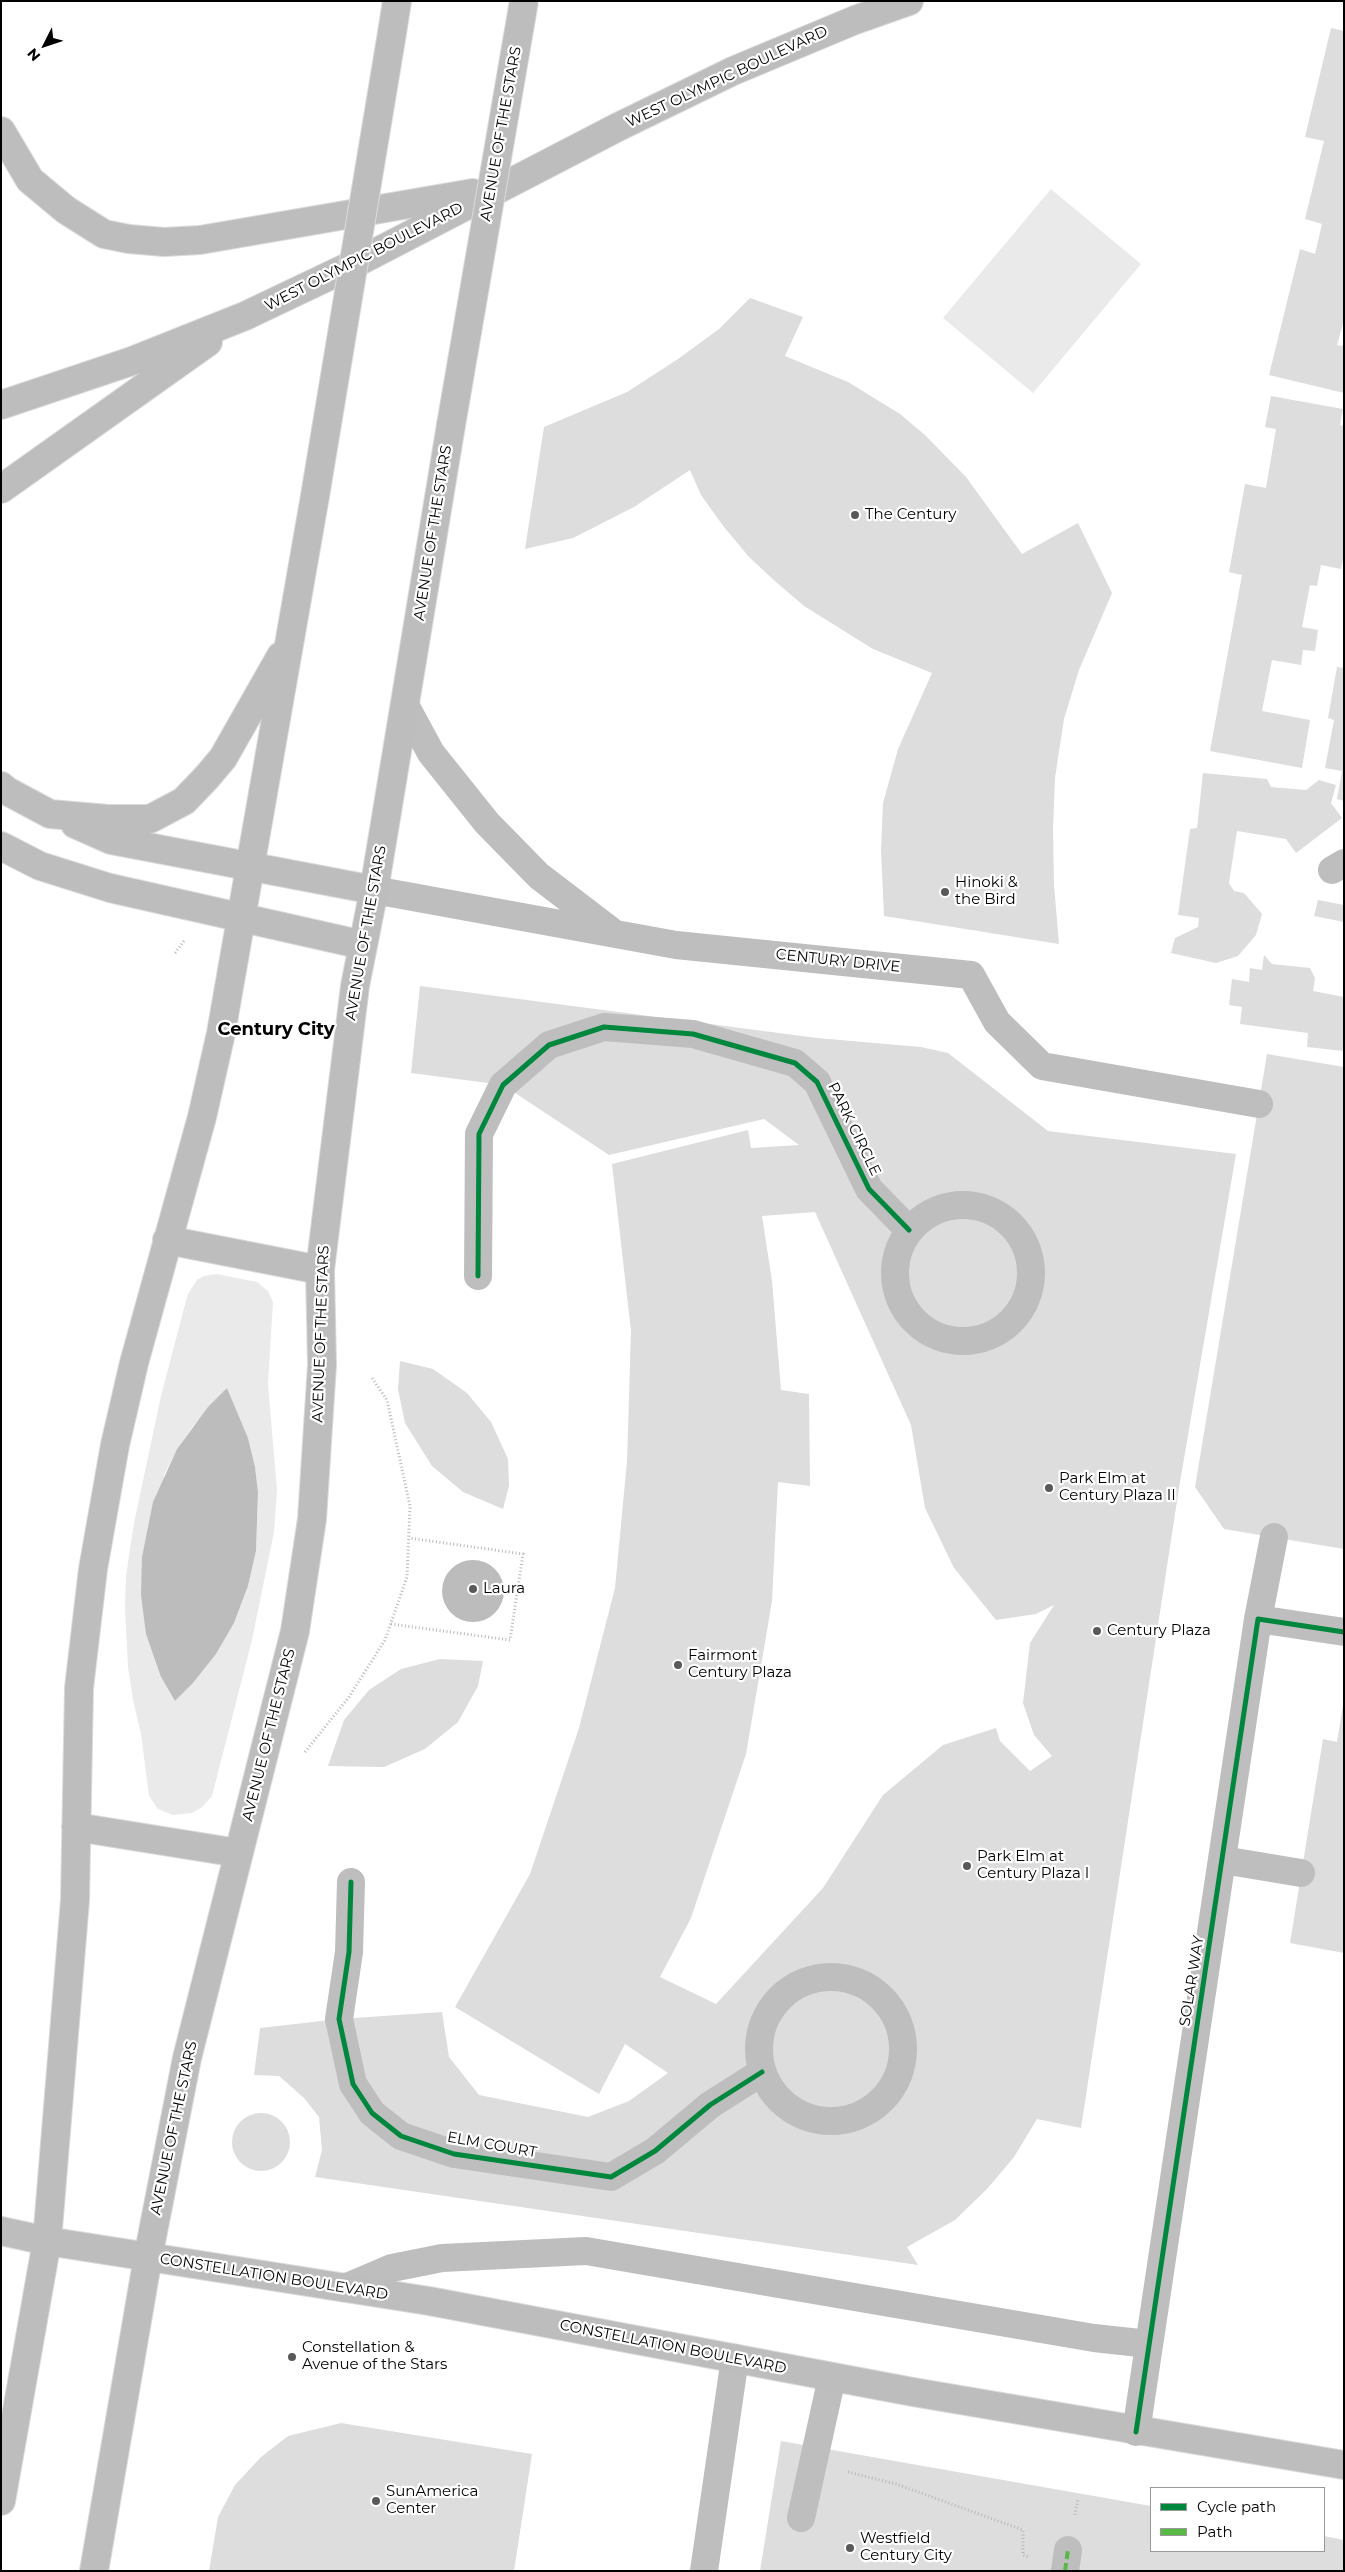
<!DOCTYPE html>
<style>
body{margin:0}
#map{position:relative;width:1345px;height:2572px;overflow:hidden;background:#fff;font-family:Montserrat,sans-serif}
canvas{display:block}
.frame{position:absolute;inset:0;border:2px solid #000;pointer-events:none}
.legend{position:absolute;left:1150px;top:2487px;width:175px;height:65px;box-sizing:border-box;background:#fff;border:1px solid #999;margin:0;padding:6px 9px;list-style:none;font-size:15px;color:#000}
.legend li{display:flex;align-items:center;gap:10px;height:25px}
.legend b{width:25px;border:1px solid #999}
.north{position:absolute;left:20px;top:20px;width:50px;height:50px;-webkit-text-stroke:4px #fff;paint-order:stroke;rotate:229deg;font-size:14px;font-weight:700;line-height:20px;text-align:center;color:#000}
.north::after{content:'';display:block;margin:auto;width:18px;height:22px;background:#000;clip-path:polygon(50% 0,100% 100%,50% 72%,0 100%)}
</style>
<div id="map">
<canvas width="1345" height="2572"></canvas>
<div class="frame"></div>
<ul class="legend">
<li><b style="height:6px;background:#00873e"></b>Cycle path</li>
<li><b style="height:6px;background:#58b947"></b>Path</li>
</ul>
<div class="north">N</div>
</div>
<script>
const ctx = document.querySelector('canvas').getContext('2d');
ctx.lineJoin = 'round';
function fillPath(path, color) { ctx.fillStyle = color; ctx.fill(path, 'evenodd'); }
const toPath = rows => new Path2D(rows.map(r => 'M' + r).join(''));
function stroke(path, color, width, dash) { ctx.strokeStyle = color; ctx.lineWidth = width; ctx.lineCap = dash ? 'butt' : 'round'; ctx.setLineDash(dash || []); ctx.stroke(path); }
function label(font, color, halo, rows, align = 'center') {
  ctx.font = font + ' Montserrat,sans-serif'; ctx.lineWidth = 4.5; ctx.setLineDash([]); ctx.textBaseline = 'middle'; ctx.strokeStyle = halo; ctx.fillStyle = color; for (const [text, x, y, turn = 0] of rows) {
    ctx.save(); ctx.translate(x, y); ctx.rotate((+turn || 0) * Math.PI / 180); ctx.textAlign = isNaN(turn) ? turn : align; if (halo) ctx.strokeText(text, 0, 0); ctx.fillText(text, 0, 0); ctx.restore();
  }
}
fillPath(toPath([
 [1051,189,1141,264,1033,393,943,318],
 [217,1274,257,1282,268,1291,273,1302,268,1384,277,1490,274,1532,252,1640,212,1796,202,1807,192,1813,173,1815,158,1809,149,1796,141,1734,133,1700,128,1667,125,1608,126,1576,134,1523,161,1396,184,1308,188,1294,197,1280,204,1276],
 [227,1388,248,1438,255,1467,258,1492,256,1551,248,1586,234,1623,216,1654,193,1683,175,1701,161,1677,164,1475,177,1449,193,1426]
]), '#eaeaea');
fillPath(toPath([
 [227,1388,248,1438,255,1467,258,1492,256,1551,248,1586,234,1623,216,1654,193,1683,175,1701,161,1677,146,1634,141,1595,142,1557,153,1502,177,1449,208,1407],
 '442 1591a31 31 0 1 1 62 0a31 31 0 1 1-62 0Z'
]), '#bcbcbc');
fillPath(toPath([
 [1331,28,1344,31,1344,320,1337,345,1344,346,1344,393,1269,375,1300,249,1315,254,1322,224,1305,219,1324,141,1305,137],
 [750,298,803,317,785,356,848,382,900,414,925,435,966,477,1022,554,1078,523,1112,593,1079,670,1064,719,1055,778,1053,828,1054,885,1059,944,884,916,881,850,883,803,898,749,932,673,873,649,804,606,776,582,749,557,724,527,701,495,690,470,634,507,573,538,525,549,544,427,627,392,678,359,719,329],
 [1271,396,1343,409,1340,425,1344,426,1344,554,1341,569,1321,565,1317,586,1310,585,1302,627,1318,630,1315,651,1303,650,1301,665,1272,660,1262,711,1310,720,1302,768,1210,751,1242,575,1229,572,1245,484,1266,488,1276,429,1265,427],
 [1337,667,1344,668,1344,801,1337,799,1342,771,1325,768,1334,720,1328,718],
 [1203,773,1267,779,1271,787,1306,790,1319,780,1336,785,1331,803,1342,818,1296,853,1286,839,1237,831,1229,883,1234,891,1244,893,1262,914,1256,935,1238,956,1216,963,1171,953,1175,938,1198,927,1199,918,1178,915,1190,829,1197,828],
 [1318,900,1344,905,1344,922,1314,916],
 [1264,955,1272,964,1310,968,1315,978,1313,991,1344,997,1344,1051,1307,1047,1308,1033,1240,1024,1242,1007,1229,1005,1232,979,1249,982,1250,968,1262,970],
 [420,986,817,1038,921,1047,948,1053,1048,1131,1236,1154,1179,1488,1081,2128,1037,2119,1014,2157,987,2189,955,2220,907,2247,918,2265,315,2177,322,2150,319,2117,304,2098,279,2076,254,2075,260,2028,339,2019,442,2012,449,2057,479,2095,588,2117,629,2101,668,2073,625,2044,599,2094,455,2007,530,1874,579,1728,615,1588,627,1461,631,1331,612,1164,748,1130,751,1148,799,1145,764,1119,609,1155,503,1085,411,1073],
 [815,1212,911,1425,925,1508,954,1568,996,1620,1036,1614,1054,1605,1030,1643,1023,1703,1034,1735,1052,1756,1030,1771,1000,1741,996,1728,943,1745,883,1795,823,1888,716,2004,660,1977,691,1918,746,1754,772,1601,778,1482,810,1486,809,1394,781,1390,772,1281,762,1216],
 [1267,1054,1344,1067,1344,1549,1224,1529,1195,1487],
 [400,1361,433,1369,467,1393,491,1422,508,1459,509,1486,503,1509,463,1492,432,1466,405,1423,398,1389],
 [440,1659,483,1661,478,1686,458,1722,425,1749,384,1767,328,1766,344,1720,369,1690,401,1669],
 [1343,1705,1344,1705,1344,1953,1290,1943,1323,1739,1337,1742],
 '232 2142a29 29 0 1 1 58 0a29 29 0 1 1-58 0Z',
 [341,2423,532,2454,514,2571,209,2571,218,2517,235,2485,261,2457,288,2436],
 [781,2441,1151,2506,1151,2551,1324,2551,1324,2536,1344,2540,1344,2571,760,2571]
]), '#ddd');
const major = toPath([
 [392,33,397,1],
 [1,131,30,180,66,210,104,234,129,239,164,242,200,240,473,193],
 [1,405,132,361,245,316,350,266,618,127,733,71,855,20,909,1],
 [1,489,208,342],
 [1,786,7,791,50,814,108,819,150,819,184,801,207,777,223,758,281,656],
 [75,824,111,840,374,890],
 [1,846,40,866,110,888,363,945],
 [167,1240,320,1270],
 [76,1827,238,1853],
 [1,2231,47,2241,429,2301,913,2392,1344,2465],
 [1,2501,47,2241,75,1900,79,1688,93,1569,115,1445,134,1363,202,1117,221,1033,315,496],
 [94,2571,148,2257,187,2058,295,1631,312,1519,322,1365,320,1270,355,986,374,890,451,425]
]);
stroke(major, '#dbdbdb', 30);
stroke(toPath([
 [175,953,184,941],
 [391,1624,510,1640,523,1554,409,1538],
 [305,1752,349,1697,385,1640,407,1577,410,1506,387,1400,372,1378],
 [848,2472,896,2484,1023,2530,1023,2555,1029,2557],
 [1075,2515,1078,2498]
]), '#b8b8b8', 3, [1, 2.5]);
stroke(toPath([
 [405,705,431,753,487,823,539,876,611,931],
 [1332,870,1344,863],
 [374,890,676,945,971,975,997,1022,1042,1066,1259,1104],
 '895 1273a68 68 0 1 1 136 0a68 68 0 1 1-136 0Z',
 [478,1276,479,1134,503,1085,549,1045,604,1027,693,1034,795,1063,817,1082,869,1189,909,1230],
 [1258,1619,1274,1537],
 [1223,1860,1301,1873],
 [351,1882,349,1952,339,2019,353,2084,372,2113,401,2136,454,2154,611,2177,655,2151,710,2105,762,2072],
 '759 2049a72 72 0 1 1 144 0a72 72 0 1 1-144 0Z',
 [345,2288,392,2268,442,2258,586,2251,1094,2338,1149,2344],
 [1136,2432,1258,1619,1344,1632],
 [801,2518,832,2377],
 [704,2571,735,2358],
 [1065,2571,1068,2550]
]), '#bebebe', 28);
stroke(major, '#bdbdbd', 28);
const majorBridge = toPath([
 [451,425,524,1],
 [315,496,392,33]
]);
stroke(majorBridge, '#dbdbdb', 30, []);
stroke(majorBridge, '#bdbdbd', 28);
stroke(toPath([
 [1065,2571,1068,2550]
]), '#58b947', 4, [8, 4]);
stroke(toPath([
 [478,1276,479,1134,503,1085,549,1045,604,1027,693,1034,795,1063,817,1082,869,1189,909,1230],
 [351,1882,349,1952,339,2019,353,2084,372,2113,401,2136,454,2154,611,2177,655,2151,710,2105,762,2072],
 [1136,2432,1258,1619,1344,1632]
]), '#00873e', 5);
for (const [x, y, r, color] of [
 [855,515,5,"#595959"],
 [945,892,5,"#595959"],
 [1049,1488,5,"#595959"],
 [473,1589,5,"#595959"],
 [1097,1631,5,"#595959"],
 [678,1665,5,"#595959"],
 [967,1866,5,"#595959"],
 [292,2357,5,"#595959"],
 [376,2501,5,"#595959"],
 [850,2548,5,"#595959"]
]) { const dot = new Path2D(); dot.arc(x, y, r, 0, 2 * Math.PI); ctx.fillStyle = color; ctx.fill(dot); stroke(dot, '#fff', 2); }
label('15px', '#000', '#fff', [
 ["WEST OLYMPIC BOULEVARD",727,77,-25],
 ["AVENUE OF THE STARS",501,134,-80],
 ["WEST OLYMPIC BOULEVARD",364,257,-27],
 ["AVENUE OF THE STARS",433,533,-81],
 ["AVENUE OF THE STARS",366,933,-80],
 ["CENTURY DRIVE",838,961,6],
 ["PARK CIRCLE",854,1129,64],
 ["AVENUE OF THE STARS",321,1334,-88],
 ["AVENUE OF THE STARS",269,1735,-76],
 ["SOLAR WAY",1192,1981,-81],
 ["AVENUE OF THE STARS",174,2128,-78],
 ["ELM COURT",492,2145,10],
 ["CONSTELLATION BOULEVARD",274,2277,9],
 ["CONSTELLATION BOULEVARD",673,2347,11]
]);
label('15px', '#000', '#fff', [
 ["The Century",865,515],
 ["Hinoki &",955,883],
 ["the Bird",955,900],
 ["Park Elm at",1059,1479],
 ["Century Plaza II",1059,1496],
 ["Laura",483,1589],
 ["Century Plaza",1107,1631],
 ["Fairmont",688,1656],
 ["Century Plaza",688,1673],
 ["Park Elm at",977,1857],
 ["Century Plaza I",977,1874],
 ["Constellation &",302,2348],
 ["Avenue of the Stars",302,2365],
 ["SunAmerica",386,2492],
 ["Center",386,2509],
 ["Westfield",860,2539],
 ["Century City",860,2556]
], 'left');
label('bold 18px', '#000', '#fff', [
 ["Century City",276,1030]
]);
</script>
